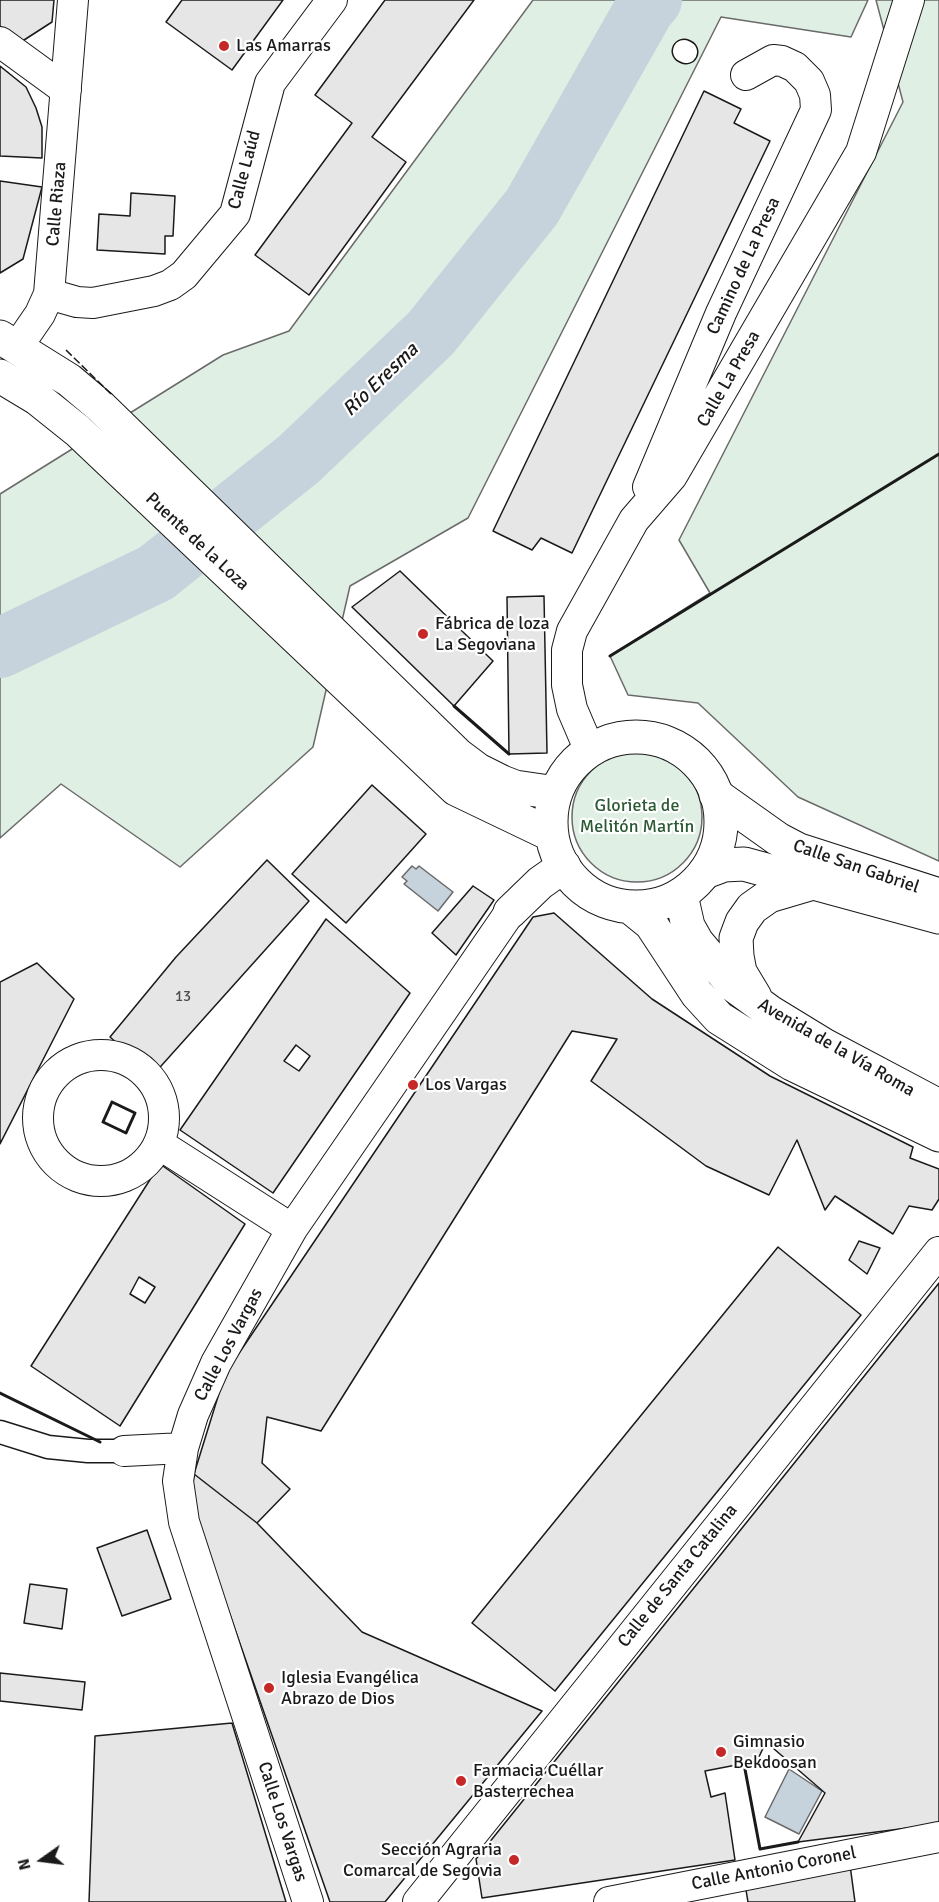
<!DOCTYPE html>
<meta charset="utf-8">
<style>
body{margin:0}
#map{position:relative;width:939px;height:1902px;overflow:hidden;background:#fff;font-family:Signika,sans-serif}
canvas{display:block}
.north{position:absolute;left:12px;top:1830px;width:60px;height:60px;-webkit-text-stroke:4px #fff;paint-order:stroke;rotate:256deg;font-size:16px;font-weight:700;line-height:24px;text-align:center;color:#1a1a1a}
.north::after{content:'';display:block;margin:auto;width:21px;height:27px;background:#1a1a1a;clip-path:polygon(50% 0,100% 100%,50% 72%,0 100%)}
</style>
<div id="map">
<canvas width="939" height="1902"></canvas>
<div class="north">N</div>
</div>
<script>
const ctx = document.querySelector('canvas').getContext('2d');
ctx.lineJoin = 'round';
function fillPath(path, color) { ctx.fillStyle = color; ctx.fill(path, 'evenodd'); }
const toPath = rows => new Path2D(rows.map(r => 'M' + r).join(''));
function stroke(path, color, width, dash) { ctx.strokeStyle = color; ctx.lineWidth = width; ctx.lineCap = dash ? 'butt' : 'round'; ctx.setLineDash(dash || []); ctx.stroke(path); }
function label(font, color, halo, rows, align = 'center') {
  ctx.font = font + ' Signika,sans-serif'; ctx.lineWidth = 4.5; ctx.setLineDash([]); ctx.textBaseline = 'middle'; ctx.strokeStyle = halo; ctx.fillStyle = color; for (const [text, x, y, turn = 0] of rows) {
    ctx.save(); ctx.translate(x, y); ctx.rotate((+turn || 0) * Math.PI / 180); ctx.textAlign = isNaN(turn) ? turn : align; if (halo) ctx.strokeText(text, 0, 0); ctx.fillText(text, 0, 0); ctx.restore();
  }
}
const green = toPath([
 [533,0,868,0,851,37,721,17,468,518,350,586,313,747,180,867,61,784,0,838,0,494,223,355,289,331,533,0],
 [876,0,939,0,939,861,798,797,698,703,628,695,610,656,710,593,679,540,903,102,876,0],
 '572 817a65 65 0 1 1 130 0a65 65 0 1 1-130 0Z'
]);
fillPath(green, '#e0efe3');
stroke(green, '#6a6a6a', 1.5);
const water = toPath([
 [412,866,416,869,419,866,453,892,438,911,404,884,407,881,402,877,412,866],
 [789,1769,822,1791,799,1834,765,1817,789,1769]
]);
fillPath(water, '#c6d2dc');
stroke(water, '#6a6a6a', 1.5);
stroke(toPath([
 [0,648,156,573,299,459,431,333,532,207,645,8,652,0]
]), '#c6d2dc', 60);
const building = toPath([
 [0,0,54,0,52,22,21,42,0,26,0,0],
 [182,0,283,0,232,70,166,22,182,0],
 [385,0,474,0,372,137,406,162,309,295,255,255,352,123,315,95,385,0],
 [0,66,26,87,36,108,42,127,42,158,0,156,0,66],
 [704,91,741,109,734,123,770,141,572,553,541,538,532,550,493,531,704,91],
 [0,181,42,187,23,259,0,273,0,181],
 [131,193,175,196,173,236,165,236,165,254,97,250,99,214,130,216,131,193],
 [400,571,493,661,454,706,352,607,400,571],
 [544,596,547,753,509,754,507,597,544,596],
 [372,785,426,834,346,923,292,874,372,785],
 [267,860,309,901,153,1075,110,1037,176,957,267,860],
 [473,886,494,900,456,955,432,933,473,886],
 [554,913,652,999,770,1076,913,1147,910,1158,939,1169,939,1199,932,1210,909,1206,893,1234,835,1196,825,1210,797,1140,769,1195,706,1166,591,1081,617,1039,572,1031,321,1431,267,1417,262,1463,290,1489,257,1523,194,1474,225,1374,533,917,554,913],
 [326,919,410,993,273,1193,180,1130,326,919],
 [296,1045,310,1056,299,1071,284,1061,296,1045],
 [37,963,74,999,0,1144,0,982,37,963],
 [160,1164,245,1224,120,1426,31,1366,160,1164],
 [139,1277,155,1287,145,1303,130,1294,139,1277],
 [859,1241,880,1248,867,1274,849,1260,859,1241],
 [778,1247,861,1315,555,1691,472,1623,778,1247],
 [939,1283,939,1824,798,1842,825,1793,766,1742,757,1761,705,1771,711,1797,725,1793,735,1860,482,1898,476,1859,939,1283],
 [194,1474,257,1523,362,1632,542,1711,385,1902,330,1902,191,1503,194,1474],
 [147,1530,171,1599,122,1616,97,1548,147,1530],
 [30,1584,67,1589,62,1629,24,1623,30,1584],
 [0,1673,85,1682,82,1710,0,1701,0,1673],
 [232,1723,286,1902,89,1902,95,1736,232,1723],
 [850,1865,855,1902,748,1902,745,1884,850,1865]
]);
fillPath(building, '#e6e6e6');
stroke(building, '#1a1a1a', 1.5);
const pedestrian = toPath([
 [684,51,686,52],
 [0,1432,48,1447,88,1451,124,1451]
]);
const minor = toPath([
 [0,42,66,90],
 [49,294,77,302,93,303,154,291,170,285,184,275,235,214,270,83,332,0],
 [18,346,40,314,49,294,73,0],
 [648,487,721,313,816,110,815,95,809,81,795,67,782,61,773,60,746,75],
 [590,751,572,709,567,685,567,650,572,631,634,520,672,476,861,152,909,0],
 '38 1118a63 63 0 1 1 126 0a63 63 0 1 1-126 0Z',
 [159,1144,292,1229],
 [124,1451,183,1448],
 [308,1902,184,1522,178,1481,183,1448,193,1415,216,1363,292,1229,510,912],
 [418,1902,939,1252],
 [609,1902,939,1837]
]);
const tertiary = toPath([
 [510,912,540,883,564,866]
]);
const secondary = toPath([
 [716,795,778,839,799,850,939,895],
 [705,872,724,865,744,864,939,917]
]);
const primary = toPath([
 [0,337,69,380,101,407,458,755,478,770,502,782,515,787,556,793],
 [0,376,38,399,78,431,456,789,552,835],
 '551 822a85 85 0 1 1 170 0a85 85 0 1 1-170 0Z',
 [681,895,688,926,697,942,733,985,770,1012,824,1045,939,1106],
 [630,907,651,924,697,994,719,1018,792,1064,939,1135],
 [755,997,740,972,737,956,736,938,742,922,752,908,769,896,813,883]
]);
stroke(pedestrian, '#1a1a1a', 25);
stroke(minor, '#1a1a1a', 32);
stroke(tertiary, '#1a1a1a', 35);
stroke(secondary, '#1a1a1a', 35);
stroke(primary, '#1a1a1a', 35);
stroke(pedestrian, '#fff', 22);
stroke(minor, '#fff', 30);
stroke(tertiary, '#fff', 33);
stroke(secondary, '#fff', 33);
stroke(primary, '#fff', 33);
stroke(toPath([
 [66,350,112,395]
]), '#1a1a1a', 1.5, [8, 3]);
stroke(toPath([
 [610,656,939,454],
 [454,706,509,754],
 [112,1102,135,1113,126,1133,103,1122,112,1102],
 [0,1393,100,1442],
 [744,1764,760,1849,798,1842]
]), '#1a1a1a', 3);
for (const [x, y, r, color] of [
 [224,46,6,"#c62828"],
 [423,634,6,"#c62828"],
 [413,1085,6,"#c62828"],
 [269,1688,6,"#c62828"],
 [721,1752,6,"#c62828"],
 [461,1781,6,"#c62828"],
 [514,1860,6,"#c62828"]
]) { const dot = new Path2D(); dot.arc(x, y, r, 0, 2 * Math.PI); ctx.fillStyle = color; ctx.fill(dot); stroke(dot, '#fff', 2); }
label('15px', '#4d4d4d', null, [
 ["13",183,997]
]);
label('18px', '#1a1a1a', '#fff', [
 ["Las Amarras",236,46],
 ["Fábrica de loza",435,624],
 ["La Segoviana",435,645],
 ["Los Vargas",425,1085],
 ["Iglesia Evangélica",281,1678],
 ["Abrazo de Dios",281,1699],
 ["Gimnasio",733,1742],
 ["Bekdoosan",733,1763],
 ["Farmacia Cuéllar",473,1771],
 ["Basterrechea",473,1792],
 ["Sección Agraria",502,1850,"right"],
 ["Comarcal de Segovia",502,1871,"right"]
], 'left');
label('18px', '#1a1a1a', '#fff', [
 ["Calle Laúd",245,170,-75],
 ["Calle Riaza",57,204,-85],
 ["Camino de La Presa",744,266,-65],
 ["Calle La Presa",729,379,-60],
 ["Puente de la Loza",197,542,43],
 ["Calle San Gabriel",856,867,19],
 ["Avenida de la Vía Roma",836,1048,30],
 ["Calle Los Vargas",229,1345,-62],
 ["Calle de Santa Catalina",678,1576,-51],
 ["Calle Los Vargas",282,1822,72],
 ["Calle Antonio Coronel",774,1869,-11]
]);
label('18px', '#2b5a34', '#fff', [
 ["Glorieta de",637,806],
 ["Melitón Martín",637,827]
]);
label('italic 20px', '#1a1a1a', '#fff', [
 ["Río Eresma",381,380,-44]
]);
</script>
